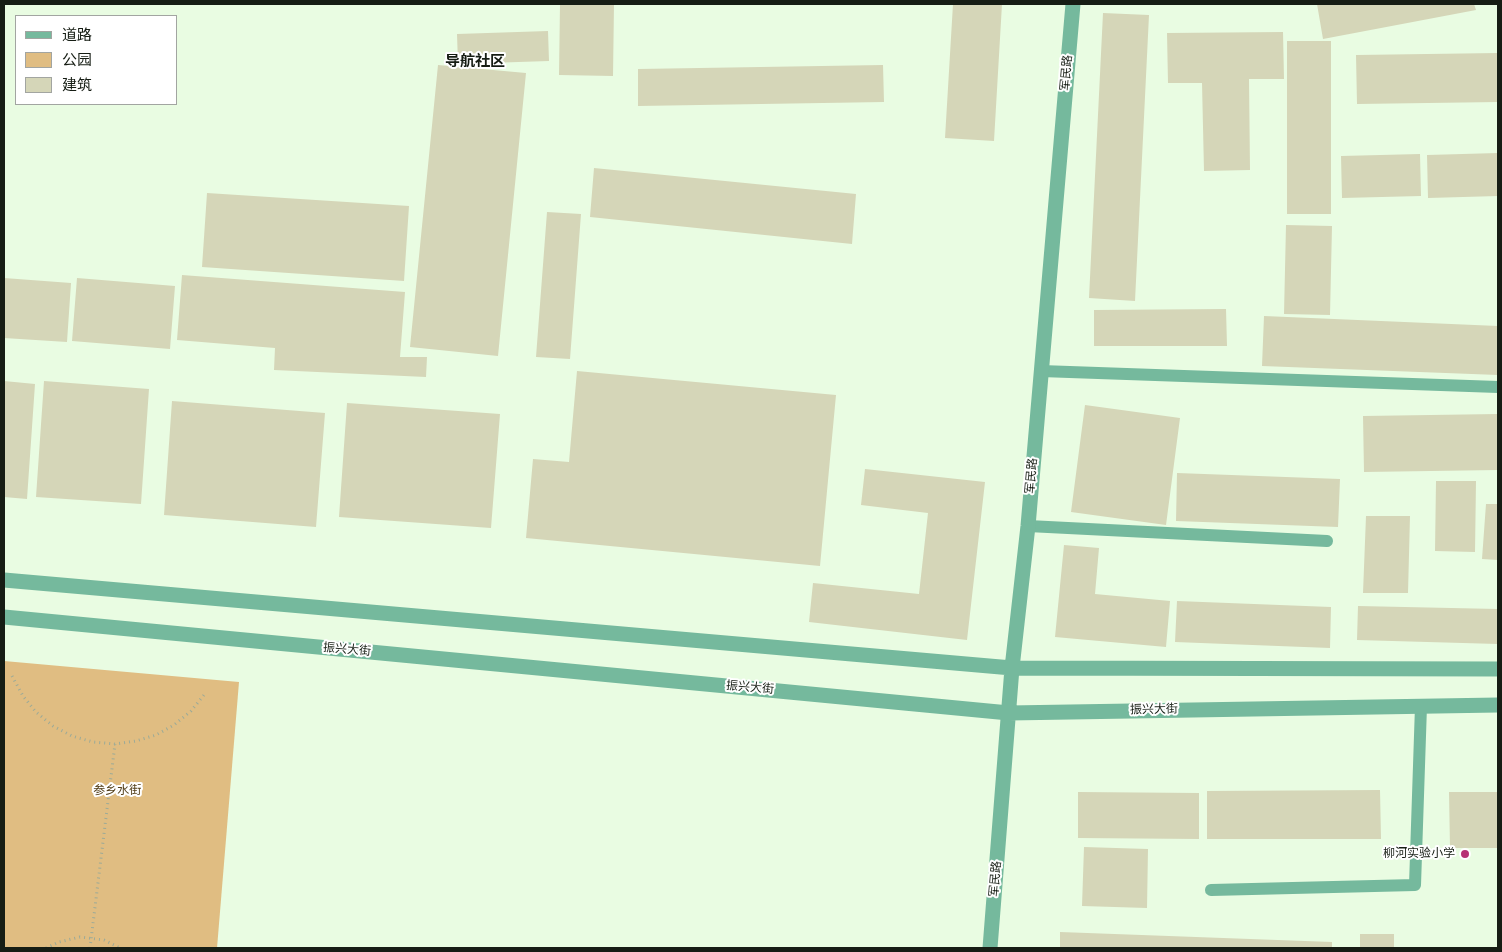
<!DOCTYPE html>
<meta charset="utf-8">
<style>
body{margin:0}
#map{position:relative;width:1502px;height:952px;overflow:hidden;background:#e9fce2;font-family:Poppins,"Noto Sans SC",sans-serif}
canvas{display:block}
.frame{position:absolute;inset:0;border:5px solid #161d14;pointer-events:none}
.legend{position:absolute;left:15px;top:15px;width:162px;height:90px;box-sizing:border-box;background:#fff;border:1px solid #a2a5a1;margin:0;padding:6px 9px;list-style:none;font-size:15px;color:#161d14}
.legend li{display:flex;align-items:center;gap:10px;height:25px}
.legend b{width:25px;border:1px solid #a2a5a1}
</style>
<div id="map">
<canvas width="1502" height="952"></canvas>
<div class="frame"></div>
<ul class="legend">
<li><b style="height:6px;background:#75b99d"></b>道路</li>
<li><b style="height:14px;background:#e0bd82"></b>公园</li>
<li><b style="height:14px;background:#d5d6b8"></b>建筑</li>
</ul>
</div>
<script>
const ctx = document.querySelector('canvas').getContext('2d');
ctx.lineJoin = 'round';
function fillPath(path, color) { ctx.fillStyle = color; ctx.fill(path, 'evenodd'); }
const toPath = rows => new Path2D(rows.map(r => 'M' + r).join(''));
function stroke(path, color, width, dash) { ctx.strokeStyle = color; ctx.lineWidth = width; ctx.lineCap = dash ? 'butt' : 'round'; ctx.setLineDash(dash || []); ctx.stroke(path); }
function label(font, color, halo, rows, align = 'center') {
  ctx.font = font + ' Poppins,"Noto Sans SC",sans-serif'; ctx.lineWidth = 4; ctx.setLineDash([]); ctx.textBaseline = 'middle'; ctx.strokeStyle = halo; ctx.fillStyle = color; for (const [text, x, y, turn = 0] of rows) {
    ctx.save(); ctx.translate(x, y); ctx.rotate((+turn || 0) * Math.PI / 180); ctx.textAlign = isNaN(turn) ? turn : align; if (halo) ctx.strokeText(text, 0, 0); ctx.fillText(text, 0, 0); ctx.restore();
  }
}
fillPath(toPath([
 [4,661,239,682,217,948,4,948]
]), '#e0bd82');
fillPath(toPath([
 [560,4,614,4,613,76,559,75],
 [953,4,1002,4,994,141,945,138],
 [1317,4,1474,4,1476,10,1323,39],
 [1103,13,1149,15,1135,301,1089,298],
 [548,31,549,61,458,64,457,34],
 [1283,32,1284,79,1249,79,1250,170,1204,171,1202,83,1168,83,1167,33],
 [1287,41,1331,41,1331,214,1287,214],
 [1498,53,1498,102,1357,104,1356,55],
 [438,65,526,73,498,356,410,347],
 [883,65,884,102,638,106,638,69],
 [1498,153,1498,196,1428,198,1427,155],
 [1420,154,1421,196,1342,198,1341,156],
 [594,168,856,194,852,244,590,217],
 [207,193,409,206,404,281,202,267],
 [547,212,581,214,570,359,536,357],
 [1286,225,1332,226,1330,315,1284,314],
 [182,275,405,292,400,357,427,357,426,377,274,370,275,348,177,340],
 [4,278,71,283,67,342,4,338],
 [77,278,175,286,170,349,72,341],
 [1226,309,1227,346,1094,346,1094,310],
 [1264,316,1498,326,1498,375,1262,366],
 [577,371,836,395,820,566,526,538,533,459,569,462],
 [4,381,35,384,27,499,4,497],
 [44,381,149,389,141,504,36,497],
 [172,401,325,413,316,527,164,515],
 [347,403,500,414,491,528,339,517],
 [1085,405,1180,418,1166,525,1071,512],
 [1498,414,1498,470,1364,472,1363,416],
 [865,469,985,482,967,640,809,622,813,583,919,594,928,513,861,505],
 [1177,473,1340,479,1338,527,1176,521],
 [1436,481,1476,481,1475,552,1435,551],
 [1486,504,1498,504,1498,560,1482,559],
 [1366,516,1410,516,1408,593,1363,593],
 [1064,545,1099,548,1095,594,1170,601,1166,647,1055,637],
 [1177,601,1331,607,1330,648,1175,642],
 [1358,606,1498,609,1498,644,1357,640],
 [1380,790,1381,839,1207,839,1207,791],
 [1078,792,1199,793,1199,839,1078,838],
 [1449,792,1498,792,1498,848,1450,848],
 [1084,847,1148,849,1147,908,1082,906],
 [1060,932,1332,942,1332,948,1060,948],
 [1360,934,1394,934,1394,948,1360,948]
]), '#d5d6b8');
stroke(toPath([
 [12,676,23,696,36,712,53,726,72,736,93,742,115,744,136,741,156,735,174,725,191,711,204,695],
 [46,948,59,942,80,937,104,940,120,948],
 [90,948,115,744]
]), '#9caa97', 3, [1, 4]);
stroke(toPath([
 [1041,371,1498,387],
 [1028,526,1327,541],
 [1211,890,1415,885,1421,706]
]), '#75b99d', 12);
stroke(toPath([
 [4,580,1012,668,1498,669],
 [4,617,1009,713,1498,705],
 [990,948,1012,668,1028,526,1073,4]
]), '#75b99d', 15);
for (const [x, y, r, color] of [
 [1465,854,5,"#b73174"]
]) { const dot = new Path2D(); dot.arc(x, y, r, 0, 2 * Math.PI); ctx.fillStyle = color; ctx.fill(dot); stroke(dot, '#fff', 2); }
label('12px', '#161d14', '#fff', [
 ["军民路",1067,73,-85],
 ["军民路",1032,476,-85],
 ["振兴大街",347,650,5],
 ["振兴大街",750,688,5],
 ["振兴大街",1154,710,-1],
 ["军民路",996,879,-85]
]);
label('12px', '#54401b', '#fff', [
 ["参乡水街",117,791]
]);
label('12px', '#161d14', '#fff', [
 ["柳河实验小学",1455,854]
], 'right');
label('bold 15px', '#161d14', '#fff', [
 ["导航社区",475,62]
]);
</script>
